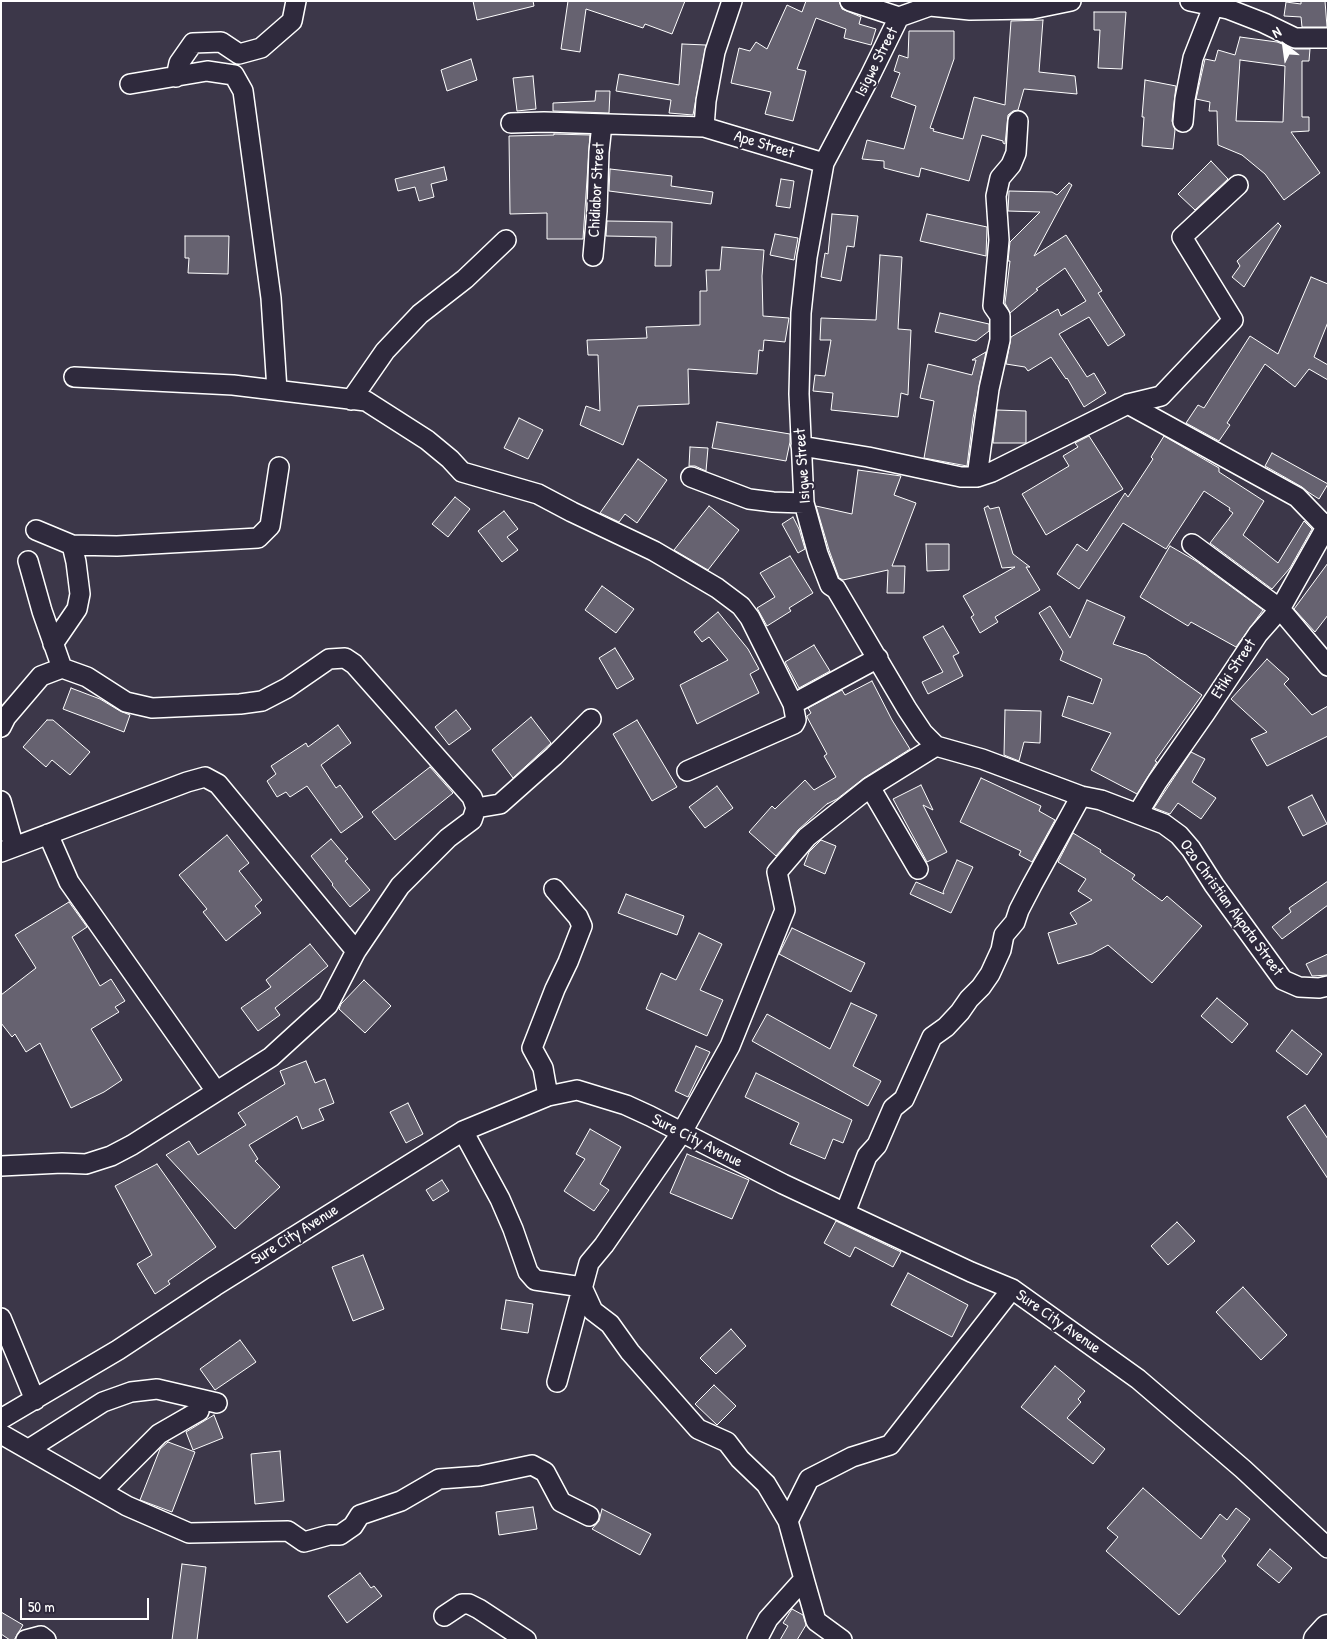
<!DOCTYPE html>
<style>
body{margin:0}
#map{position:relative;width:1329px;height:1641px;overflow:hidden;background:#3c3749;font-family:"Patrick Hand",sans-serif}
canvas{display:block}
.frame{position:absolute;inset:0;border:2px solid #fff;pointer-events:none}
.north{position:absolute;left:1259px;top:20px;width:50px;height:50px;-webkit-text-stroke:4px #2f2a3d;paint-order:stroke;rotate:330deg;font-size:14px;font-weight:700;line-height:20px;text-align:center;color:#fff}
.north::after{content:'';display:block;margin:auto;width:18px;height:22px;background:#fff;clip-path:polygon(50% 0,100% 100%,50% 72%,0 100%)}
.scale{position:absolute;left:20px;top:1598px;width:129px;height:22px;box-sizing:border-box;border:2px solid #fff;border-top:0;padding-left:6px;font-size:15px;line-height:18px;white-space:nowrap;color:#fff;-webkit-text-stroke:4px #2f2a3d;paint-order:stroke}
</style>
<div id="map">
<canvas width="1329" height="1641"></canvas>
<div class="frame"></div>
<div class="north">N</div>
<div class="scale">50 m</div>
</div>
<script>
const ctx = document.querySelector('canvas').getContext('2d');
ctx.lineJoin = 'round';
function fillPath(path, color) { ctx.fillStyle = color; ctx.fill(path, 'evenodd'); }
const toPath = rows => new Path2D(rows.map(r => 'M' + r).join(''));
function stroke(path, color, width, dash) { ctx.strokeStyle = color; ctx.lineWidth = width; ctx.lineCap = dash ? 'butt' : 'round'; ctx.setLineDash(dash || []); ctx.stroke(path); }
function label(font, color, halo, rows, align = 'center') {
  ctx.font = font + ' "Patrick Hand",sans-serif'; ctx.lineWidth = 4; ctx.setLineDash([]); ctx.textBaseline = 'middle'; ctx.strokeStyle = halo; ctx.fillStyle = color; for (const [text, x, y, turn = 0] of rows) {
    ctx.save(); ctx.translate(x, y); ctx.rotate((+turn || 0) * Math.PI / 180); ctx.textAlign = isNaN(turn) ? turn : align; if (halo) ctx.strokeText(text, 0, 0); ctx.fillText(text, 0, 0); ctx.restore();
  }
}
const building = toPath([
 [473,1,533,1,534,6,477,20,473,1],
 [568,1,685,1,672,34,645,24,643,28,586,9,580,52,561,49,568,1],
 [806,1,839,1,842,9,861,17,859,24,876,29,871,45,844,38,846,29,816,18,797,69,806,71,793,121,765,114,771,92,731,83,739,48,750,51,756,42,767,49,787,5,802,12,806,1],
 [1301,1,1325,1,1327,27,1302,27,1301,17,1284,16,1286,2,1301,4,1301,1],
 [1094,12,1126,12,1122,69,1098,68,1100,30,1094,30,1094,12],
 [1043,20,1039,72,1075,76,1077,94,1024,89,1018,110,1013,111,1008,115,1005,144,1003,143,1003,141,982,135,969,181,921,168,919,177,884,168,884,161,862,159,867,140,904,149,916,106,891,97,900,73,894,71,899,55,908,58,909,31,954,31,954,59,930,128,934,129,933,131,963,139,974,97,1005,105,1011,21,1043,20],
 [1240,37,1277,42,1295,49,1310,49,1309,61,1302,61,1302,117,1309,117,1309,131,1291,132,1320,173,1284,200,1265,174,1242,155,1218,145,1217,111,1209,111,1210,102,1196,99,1205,59,1215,61,1218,50,1235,55,1240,37],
 [1240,60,1285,66,1283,122,1236,121,1240,60],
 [682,44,706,45,693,115,669,113,671,100,616,91,619,74,679,85,682,44],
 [471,59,477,80,447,91,441,70,471,59],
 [533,76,536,109,517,111,513,78,533,76],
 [1145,80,1176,86,1172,121,1175,130,1173,149,1142,146,1144,117,1142,117,1145,80],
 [596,91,610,91,609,113,553,111,553,103,595,101,596,91],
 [554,134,590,135,583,239,547,239,547,213,510,214,509,136,554,135,554,134],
 [1211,161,1228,179,1195,210,1178,194,1211,161],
 [444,167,447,180,431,184,434,197,419,201,415,187,398,191,395,179,444,167],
 [610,169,672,176,671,186,713,192,711,204,609,191,610,169],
 [781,179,794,181,790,208,776,206,781,179],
 [1069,183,1072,185,1034,256,1066,235,1102,291,1098,293,1125,335,1108,346,1089,317,1059,334,1087,377,1094,373,1106,393,1084,407,1067,378,1066,379,1051,357,1028,371,1025,367,1006,364,1011,337,1058,309,1061,316,1086,301,1065,268,1036,289,1038,290,1010,313,1005,303,1010,261,1008,261,1010,242,1040,212,1008,211,1009,191,1052,192,1057,195,1069,183],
 [832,214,858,216,854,247,847,246,841,281,821,277,825,253,828,254,832,214],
 [927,214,987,227,986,256,920,241,927,214],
 [607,221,672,222,671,266,655,266,656,237,606,236,607,221],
 [1278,223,1281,226,1244,287,1232,277,1240,266,1237,261,1278,223],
 [775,234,798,238,794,260,770,255,775,234],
 [185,236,229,236,228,274,188,273,189,258,185,258,185,236],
 [722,247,764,250,762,276,763,316,789,318,785,342,764,340,763,351,759,350,757,374,688,369,689,404,638,406,623,445,580,425,586,406,600,411,598,355,588,355,587,340,647,338,646,327,700,325,700,291,707,291,706,270,720,270,722,247],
 [880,255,902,257,898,329,911,330,908,395,901,393,898,417,831,410,833,393,813,391,815,375,825,376,831,340,820,340,821,318,876,320,880,255],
 [1311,277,1328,284,1328,322,1314,357,1328,365,1328,380,1309,369,1295,387,1265,364,1227,423,1230,425,1219,441,1186,423,1198,405,1204,408,1250,336,1278,354,1311,277],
 [940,313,989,324,989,331,976,341,935,332,940,313],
 [986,352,973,418,967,466,924,458,934,401,920,398,928,364,972,375,976,360,972,360,986,352],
 [997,410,1026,411,1026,443,993,443,997,410],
 [519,418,543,430,528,459,504,448,519,418],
 [717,422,790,434,790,442,786,461,712,448,717,422],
 [1089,436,1123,489,1046,535,1022,494,1069,466,1063,456,1078,447,1075,443,1089,436],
 [1164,436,1219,468,1219,472,1264,501,1243,535,1278,563,1304,521,1312,529,1290,568,1272,589,1210,543,1233,513,1229,510,1230,508,1204,491,1166,549,1123,523,1079,589,1057,574,1077,544,1087,551,1125,493,1128,497,1153,459,1151,457,1164,436],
 [690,447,708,448,706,471,695,466,689,466,690,447],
 [1272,453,1328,484,1319,499,1308,492,1302,487,1265,466,1272,453],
 [638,459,667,480,637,523,625,514,619,522,600,513,638,459],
 [858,470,901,476,894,495,916,503,892,566,905,566,904,593,887,593,888,570,843,580,839,578,829,550,816,506,852,514,858,470],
 [455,497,470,509,448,537,432,524,455,497],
 [709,506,739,530,708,570,674,550,709,506],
 [988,506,990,509,999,507,1013,554,1030,567,1026,567,1040,590,995,617,998,622,980,633,971,617,974,615,963,596,1015,567,1002,568,984,508,988,506],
 [504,511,518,529,507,537,518,550,502,562,478,531,504,511],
 [793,517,799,529,805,549,798,553,782,524,793,517],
 [926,544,949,544,949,570,927,571,926,544],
 [1170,546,1196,561,1263,610,1236,647,1191,622,1188,626,1140,597,1170,546],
 [790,556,813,593,789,608,791,611,767,626,757,608,775,597,760,573,790,556],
 [1328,563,1328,615,1315,632,1294,609,1328,563],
 [602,586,634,609,616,633,585,610,602,586],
 [1087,600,1125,617,1113,644,1146,655,1202,695,1155,761,1157,762,1137,794,1091,770,1111,733,1062,716,1068,696,1093,704,1102,679,1060,660,1063,652,1039,613,1050,606,1070,638,1087,600],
 [718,612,748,649,759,669,750,674,759,693,697,724,680,685,728,660,709,637,702,642,694,632,718,612],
 [943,626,959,653,953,656,963,676,928,694,922,682,943,672,923,637,943,626],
 [814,645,830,671,799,688,785,662,814,645],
 [615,648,634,679,617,689,599,658,615,648],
 [1267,659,1289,679,1284,684,1312,715,1328,706,1328,736,1267,766,1251,739,1267,732,1231,699,1267,659],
 [872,681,892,720,910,749,864,778,837,799,827,804,828,803,798,830,776,856,749,832,772,806,775,809,805,780,814,790,836,777,824,756,827,754,807,717,807,716,811,713,808,708,842,690,845,695,872,681],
 [71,688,100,699,120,711,130,715,124,732,63,709,71,688],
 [456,710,471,729,449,745,435,727,456,710],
 [1005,710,1041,711,1040,743,1024,742,1019,761,1004,755,1005,710],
 [531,717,551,743,513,778,492,750,531,717],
 [47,720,53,720,90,752,70,775,52,760,46,767,23,747,47,720],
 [637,720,677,787,652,801,613,734,637,720],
 [338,725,351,743,321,765,336,788,340,785,363,817,341,833,307,786,290,797,286,792,277,797,267,781,276,774,271,766,306,743,308,747,338,725],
 [1191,752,1205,759,1192,782,1216,798,1201,819,1178,803,1170,814,1154,808,1191,752],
 [430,767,453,793,395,840,372,812,430,767],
 [981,778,1041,806,1039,811,1055,820,1032,862,1019,855,1021,851,960,822,981,778],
 [921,785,933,810,923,805,947,852,927,862,893,799,921,785],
 [717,786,733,808,705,828,689,807,717,786],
 [1312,795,1327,824,1303,836,1288,807,1312,795],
 [1073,833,1101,850,1100,852,1135,875,1132,879,1162,901,1167,896,1202,926,1152,983,1108,945,1092,954,1058,964,1048,933,1077,924,1070,913,1092,900,1078,891,1086,879,1058,862,1073,833],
 [227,835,249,863,239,871,262,900,255,906,261,913,226,941,203,912,207,909,179,875,227,835],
 [331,839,348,859,345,861,370,890,350,907,332,885,333,884,311,856,331,839],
 [821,840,836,846,825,874,804,865,809,852,821,840],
 [957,860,973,867,951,913,910,894,916,882,944,894,943,892,957,860],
 [1328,881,1328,905,1282,939,1272,927,1291,912,1289,908,1328,881],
 [626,894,684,916,677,935,618,913,626,894],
 [69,902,87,927,72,937,100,986,111,979,125,1001,115,1007,119,1012,91,1029,122,1080,104,1092,71,1108,40,1043,26,1052,15,1034,12,1037,1,1023,1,995,36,968,15,935,69,902],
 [792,928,865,963,851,992,779,954,792,928],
 [699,933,722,944,700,990,723,1000,707,1036,646,1009,661,973,676,980,699,933],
 [310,944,328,966,275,1008,280,1015,258,1031,241,1008,271,987,266,980,310,944],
 [1328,954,1328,975,1312,976,1306,964,1328,954],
 [364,980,391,1006,365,1033,339,1009,341,1004,364,980],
 [1217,998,1248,1024,1232,1043,1201,1016,1217,998],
 [851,1003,877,1015,853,1066,881,1081,868,1106,752,1041,767,1014,830,1049,851,1003],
 [1292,1030,1322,1054,1307,1075,1276,1051,1292,1030],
 [696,1046,710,1052,688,1097,675,1091,696,1046],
 [306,1061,315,1083,325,1079,334,1103,319,1109,324,1120,302,1129,297,1116,249,1145,258,1159,255,1161,280,1187,235,1229,166,1155,189,1141,198,1155,246,1125,238,1113,285,1084,280,1071,306,1061],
 [756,1073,852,1120,843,1143,833,1139,825,1159,790,1144,799,1123,745,1097,756,1073],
 [408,1103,423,1134,406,1143,390,1112,408,1103],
 [1305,1105,1328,1139,1328,1179,1287,1117,1305,1105],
 [590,1129,621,1147,600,1184,609,1190,594,1211,564,1191,585,1159,576,1154,590,1129],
 [687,1154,749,1180,732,1219,670,1193,687,1154],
 [157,1164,216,1247,168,1281,170,1284,155,1294,137,1264,152,1255,115,1186,157,1164],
 [442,1180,449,1191,433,1201,426,1190,442,1180],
 [836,1221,901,1252,893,1267,855,1247,850,1257,824,1243,836,1221],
 [1177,1222,1195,1241,1168,1265,1151,1246,1177,1222],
 [363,1255,384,1309,353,1321,332,1267,363,1255],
 [908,1273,968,1305,952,1337,891,1305,908,1273],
 [1243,1287,1287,1335,1261,1360,1216,1312,1243,1287],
 [506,1300,533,1304,528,1333,501,1329,506,1300],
 [731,1329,746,1346,716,1374,700,1358,731,1329],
 [240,1340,256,1362,215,1390,200,1369,240,1340],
 [1055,1366,1085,1391,1078,1399,1081,1402,1067,1418,1105,1449,1093,1464,1021,1407,1055,1366],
 [714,1385,736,1406,717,1425,695,1404,714,1385],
 [214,1415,223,1438,193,1450,186,1432,214,1415],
 [168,1442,195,1452,172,1512,140,1500,160,1449,168,1442],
 [280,1451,284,1501,255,1504,251,1454,280,1451],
 [1143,1488,1201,1539,1220,1514,1227,1520,1236,1508,1250,1519,1222,1556,1226,1561,1179,1615,1106,1551,1118,1537,1107,1528,1143,1488],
 [533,1507,537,1529,499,1535,496,1512,533,1507],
 [602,1509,651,1534,640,1555,592,1529,599,1521,602,1509],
 [1270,1549,1292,1568,1279,1583,1257,1565,1270,1549],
 [182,1564,206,1567,197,1640,172,1640,182,1564],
 [360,1573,371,1588,374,1586,382,1596,347,1623,328,1596,360,1573],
 [792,1609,803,1615,806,1625,797,1640,780,1640,788,1626,783,1623,792,1609],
 [1,1612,23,1625,14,1640,10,1640,1,1634,1,1612]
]);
fillPath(building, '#666270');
stroke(building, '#fff', 1);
const street = toPath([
 [850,1,899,17],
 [1190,1,1228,9,1264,23,1295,38,1328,38],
 [899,17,869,78,824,163,807,257,801,313,799,394,804,503,818,554,830,585,836,589,907,709,923,733,936,746,982,759,1081,796,1101,800,1164,824,1179,835,1191,849,1214,885,1283,980,1299,987,1319,988,1328,986],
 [899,17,930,6,970,10,1032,9,1071,1],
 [176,77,179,63,193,43,221,42,239,54,261,48,292,21,296,1],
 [130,84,207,71,234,75,243,91,271,298,277,390],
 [1183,122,1185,99,1193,58,1213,7],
 [511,123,544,122,704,127,824,163],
 [704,127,706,101,715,52,732,1],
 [593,256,597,211,599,152,602,124],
 [74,377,233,385,366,401,427,440,450,459,462,472,538,494,572,512,654,551,717,588,741,606,750,618,793,704,796,720,794,724,687,771],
 [351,400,385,351,420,314,465,279,506,240],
 [1128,404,1297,497,1326,527],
 [801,446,868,457,961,477,977,477,992,472,1128,404,1161,396,1233,320,1182,237,1238,185],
 [691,477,749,499,773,502,804,503],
 [977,477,989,389,1000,340,1000,316,993,306,999,240,996,196,1000,178,1011,165,1016,153,1018,121],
 [36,530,72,545,117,546,258,538,270,526,279,467],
 [1192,544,1280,609,1328,666],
 [28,561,42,611,62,668],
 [53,644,77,609,80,594,76,562,72,545],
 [793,704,878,658],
 [1,727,6,717,41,676,62,668,87,677,126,702,152,708,240,704,262,701,287,688,329,659,345,658,354,664,472,797,476,808,472,820,448,838,400,886,356,951,328,1005,271,1057,132,1145,111,1156,86,1164,62,1163,1,1166],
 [870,787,918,869],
 [1,801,14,847],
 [476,808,500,804,554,756,591,719],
 [1138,813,1157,782,1206,712,1258,634,1280,609,1328,524],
 [48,834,69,882,216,1091],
 [1,852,187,782,205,777,218,784,356,951],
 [548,1096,543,1068,532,1048,555,989,568,962,582,926,578,917,554,889],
 [463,1131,500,1199,513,1229,528,1272,535,1280,582,1287,593,1311,610,1324,630,1352,698,1429,727,1442,740,1459,766,1484,788,1521,804,1579,768,1619,757,1640],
 [845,1213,867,1156,877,1145,893,1108,904,1099,932,1037,946,1027,960,1012,969,999,981,987,990,974,1001,950,1004,935,1015,922,1019,910,1032,885,1081,796],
 [1,1318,35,1400],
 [557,1382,589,1263,604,1245,682,1132,730,1046,785,910,777,872,807,837,870,787,936,746],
 [1,1419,118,1350,215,1286,463,1131,548,1096,577,1090,626,1105,650,1116,783,1184,971,1272,1012,1289,1138,1379,1243,1469,1328,1548],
 [1,1434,127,1506,189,1533,288,1531,304,1542,329,1535,340,1535,353,1526,360,1515,401,1501,439,1479,480,1476,532,1465,545,1472,561,1502,589,1516],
 [29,1449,103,1402,131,1392,157,1389,217,1403],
 [102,1491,159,1434,199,1411],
 [788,1521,809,1479,852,1457,890,1445,1012,1289],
 [804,1579,816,1621,842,1640],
 [444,1616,462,1604,469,1604,479,1609,526,1640],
 [26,1640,41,1636,46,1640]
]);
const highway = toPath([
 [1318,1640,1328,1629]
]);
stroke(street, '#fff', 22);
stroke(highway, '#fff', 31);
stroke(street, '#2f2a3d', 19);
stroke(highway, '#2f2a3d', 28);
label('16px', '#fff', '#2f2a3d', [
 ["Isigwe Street",877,62,-63],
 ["Ape Street",764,145,17],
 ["Chidiabor Street",597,190,-87],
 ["Isigwe Street",803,466,-94],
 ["Etiki Street",1234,669,-57],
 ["Ozo Christian Akpata Street",1231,908,54],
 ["Sure City Avenue",697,1141,27],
 ["Sure City Avenue",295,1235,-32],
 ["Sure City Avenue",1058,1322,35]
]);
</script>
